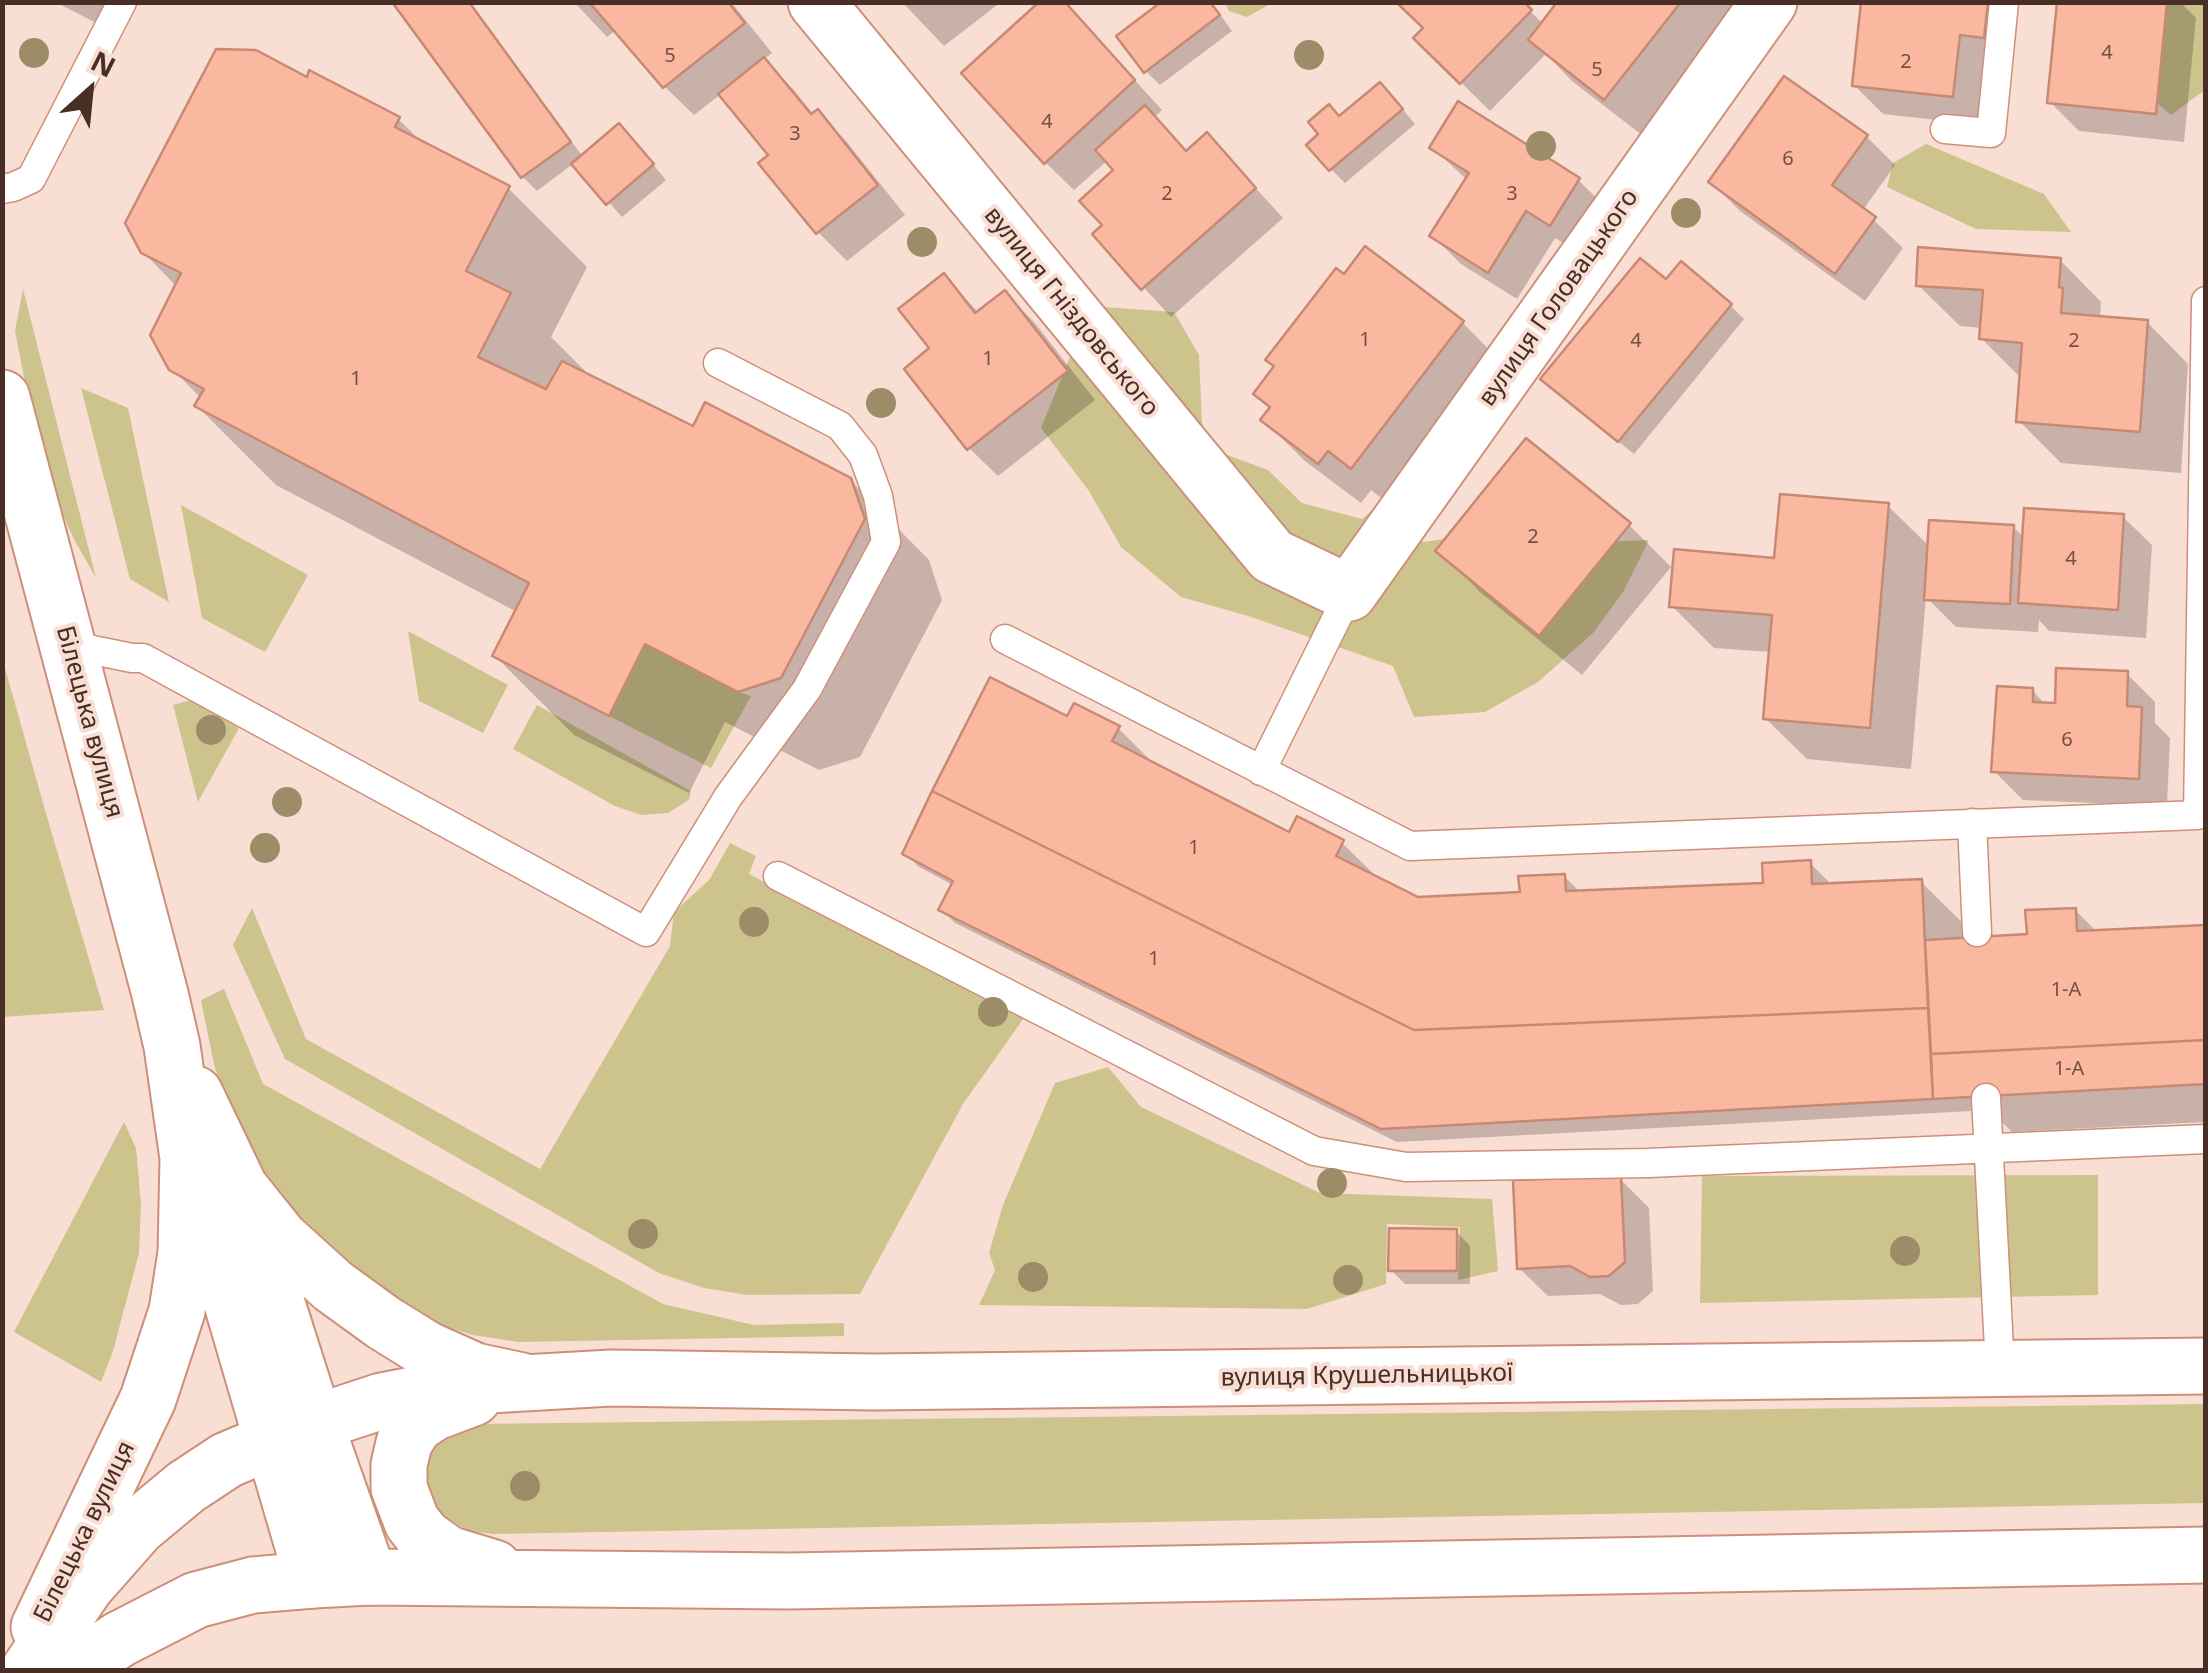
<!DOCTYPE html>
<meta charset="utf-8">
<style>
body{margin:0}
#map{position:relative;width:2208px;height:1673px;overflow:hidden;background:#f9ded4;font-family:"Noto Sans",sans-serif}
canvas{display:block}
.frame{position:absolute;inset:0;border:5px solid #482e25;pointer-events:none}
.north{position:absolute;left:40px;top:40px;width:100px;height:100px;-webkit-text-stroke:8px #f9ded4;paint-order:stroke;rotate:27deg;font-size:28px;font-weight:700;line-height:40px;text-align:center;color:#482e25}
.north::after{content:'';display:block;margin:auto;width:35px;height:45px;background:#482e25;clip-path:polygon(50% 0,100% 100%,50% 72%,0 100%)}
</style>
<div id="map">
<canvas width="2208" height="1673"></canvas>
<div class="frame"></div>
<div class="north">N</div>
</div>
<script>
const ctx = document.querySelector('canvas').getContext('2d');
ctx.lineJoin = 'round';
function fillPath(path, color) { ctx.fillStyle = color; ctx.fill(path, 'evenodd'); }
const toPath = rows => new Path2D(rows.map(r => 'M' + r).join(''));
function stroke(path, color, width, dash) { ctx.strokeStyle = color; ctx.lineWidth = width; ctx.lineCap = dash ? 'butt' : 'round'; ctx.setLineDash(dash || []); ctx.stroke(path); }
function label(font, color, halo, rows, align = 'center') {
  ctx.font = font + ' "Noto Sans",sans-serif'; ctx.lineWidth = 8; ctx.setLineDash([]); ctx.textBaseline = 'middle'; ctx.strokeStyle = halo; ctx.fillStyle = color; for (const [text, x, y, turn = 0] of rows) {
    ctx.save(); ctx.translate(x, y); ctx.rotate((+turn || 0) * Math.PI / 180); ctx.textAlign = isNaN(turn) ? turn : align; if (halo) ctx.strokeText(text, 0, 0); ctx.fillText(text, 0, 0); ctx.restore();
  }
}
fillPath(toPath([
 [1225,3,1272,3,1247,17,1229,11],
 [2143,3,2205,3,2205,90,2171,115,2140,89],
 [1926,144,2044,194,2071,232,1976,229,1887,187,1893,163],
 [23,289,96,578,74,539,53,494,36,438,15,331],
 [1091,306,1174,312,1199,355,1203,446,1268,470,1302,503,1362,519,1390,495,1423,542,1473,535,1602,542,1649,540,1623,592,1594,632,1538,682,1485,712,1414,717,1393,666,1248,616,1181,597,1121,547,1089,491,1041,428],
 [81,388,128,408,169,602,130,579],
 [181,505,308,575,265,652,202,618],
 [408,631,508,685,483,733,419,701],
 [645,644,738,692,751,696,711,768,609,716],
 [3,661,47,817,104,1010,3,1017],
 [191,700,239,728,198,802,173,705],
 [537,705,691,791,689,800,668,813,641,815,615,806,513,749],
 [730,843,756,856,749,874,870,938,1031,1008,963,1104,860,1294,747,1295,704,1288,659,1273,285,1059,233,945,252,908,306,1039,540,1169,670,946,674,912,709,880],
 [224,989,263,1084,663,1304,754,1325,844,1323,844,1336,519,1342,473,1335,420,1319,291,1225,232,1126,214,1064,201,1000],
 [1108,1067,1141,1107,1320,1193,1492,1199,1498,1271,1458,1280,1460,1227,1387,1224,1386,1284,1307,1309,979,1305,995,1270,989,1253,1003,1205,1055,1083],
 [124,1122,136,1148,141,1204,139,1253,113,1351,101,1382,14,1332],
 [2098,1175,2098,1295,1700,1303,1702,1176],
 [2206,1404,2205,1503,493,1534,469,1531,440,1514,426,1496,424,1458,435,1440,473,1424]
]), '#cdc48d');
fillPath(toPath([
 [55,2,137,2,120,35],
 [395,2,469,2,583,157,633,140,666,180,622,217,574,163,537,191,523,177],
 [574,2,731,2,772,53,763,60,793,89,814,115,818,112,846,141,905,215,847,261,818,232,761,163,771,155,721,94,694,115,665,87,616,30,607,37],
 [902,2,1001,2,944,46],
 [1165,2,1211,2,1232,31,1160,85,1146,71],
 [1521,2,1543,24,1560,2,1755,2,1647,139,1572,81,1546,54,1490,111,1416,38],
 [1863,2,2019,2,2012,65,1988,62,1981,125,1883,114,1854,85],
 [2059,2,2180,2,2196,18,2184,142,2079,131,2050,102],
 [1081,21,1162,110,1154,118,1187,153,1207,135,1283,218,1171,317,1095,235,1105,225,1117,170,1108,160,1074,190,1045,162],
 [1785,79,1867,137,1895,165,1863,210,1903,248,1865,301,1740,211,1711,182],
 [308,81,398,119,425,145,508,188,587,267,551,337,588,374,587,376,694,429,850,480,929,560,942,600,860,757,819,770,725,722,689,793,574,735,495,656,517,612,276,485,197,406,201,398,171,368,177,287,143,252],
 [1394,99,1415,124,1345,183,1331,169,1340,119],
 [1432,147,1578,180,1607,208,1579,253,1555,238,1517,299,1461,264,1432,235,1467,180],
 [1366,249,1463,323,1504,365,1394,508,1371,490,1361,503,1305,461,1263,420,1271,409,1256,394],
 [2060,260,2101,302,2100,318,2147,322,2188,364,2181,473,2061,463,2019,421,2022,379,1982,339,1982,328,1960,326,1918,285],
 [944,276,979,313,1005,293,1034,322,1095,400,998,476,969,448,933,349],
 [1666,283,1731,306,1744,319,1634,454,1557,392],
 [1527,442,1629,525,1671,567,1582,675,1480,592,1439,550],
 [1888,506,1930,547,2013,527,2025,538,2123,517,2152,545,2146,638,2049,631,2039,620,2038,632,1956,627,1926,597,1911,769,1807,759,1765,718,1771,652,1714,648,1672,606,1776,561],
 [2127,674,2155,702,2155,723,2170,738,2167,806,2023,800,1994,771,2032,690,2046,705,2058,706],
 [1068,720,1118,728,1157,767,1290,835,1342,843,1381,881,1417,900,1522,894,1564,876,1581,893,1766,886,1810,863,1832,885,1921,882,1979,939,2030,936,2075,910,2097,932,2206,927,2206,1122,2012,1132,1990,1110,1397,1142,955,923,941,909,953,885,919,867,905,853],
 [1620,1179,1649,1208,1653,1291,1638,1304,1621,1305,1600,1294,1548,1296,1519,1268],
 [1456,1231,1470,1246,1470,1284,1405,1284,1391,1270]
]), '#0003');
const building = toPath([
 [392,2,469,2,571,142,521,178,392,2],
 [589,2,728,2,745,23,663,88,589,2],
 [1039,2,1065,2,1135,80,1044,164,961,73,1039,2],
 [1161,2,1210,2,1220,15,1144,73,1116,36,1161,2],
 [1396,2,1524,2,1532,10,1460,84,1413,38,1423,28,1396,2],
 [1557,2,1681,2,1604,100,1528,40,1557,2],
 [1861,2,1988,2,1984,38,1960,35,1953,97,1852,86,1861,2],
 [2057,2,2167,2,2156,114,2047,103,2057,2],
 [216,49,256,50,307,77,309,70,400,117,395,127,510,186,466,271,511,293,478,357,546,389,562,361,693,426,705,402,851,478,865,519,781,678,738,692,645,644,609,716,492,656,529,583,194,406,204,389,169,370,150,335,181,273,141,253,125,223,216,49],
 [764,57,811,114,818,109,878,185,816,234,758,163,768,155,718,94,764,57],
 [1784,76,1868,135,1832,185,1876,217,1835,274,1708,182,1784,76],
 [1380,82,1403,109,1329,171,1306,145,1318,134,1308,122,1329,104,1339,116,1380,82],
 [1458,101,1580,178,1550,226,1526,211,1488,273,1429,236,1469,173,1429,148,1458,101],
 [1145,105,1186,151,1207,132,1256,188,1141,290,1092,234,1102,225,1079,201,1113,170,1095,150,1145,105],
 [619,123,654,164,606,205,571,164,619,123],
 [1365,246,1464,321,1351,469,1328,451,1318,464,1260,420,1270,407,1253,394,1274,366,1265,360,1336,268,1344,274,1365,246],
 [1918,247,2061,258,2059,287,2063,288,2061,313,2148,320,2140,432,2016,422,2022,343,1979,339,1983,290,1916,286,1918,247],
 [1640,258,1666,279,1681,261,1732,304,1618,442,1540,379,1640,258],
 [944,273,975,313,1005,290,1068,371,967,450,904,369,929,348,898,309,944,273],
 [1526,438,1631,523,1539,636,1435,551,1526,438],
 [1780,494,1889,503,1870,728,1763,719,1772,615,1669,607,1674,549,1774,558,1780,494],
 [2024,508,2124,514,2118,610,2018,603,2024,508],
 [1929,520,2014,525,2010,604,1924,600,1929,520],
 [2056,668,2128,671,2127,706,2142,707,2139,779,1991,772,1997,686,2033,688,2033,702,2055,703,2056,668],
 [990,677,1067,716,1074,703,1120,726,1112,741,1289,832,1297,816,1344,840,1336,856,1418,897,1520,892,1518,876,1565,874,1566,891,1763,883,1762,863,1811,860,1812,884,1922,879,1928,1008,1414,1030,932,791,990,677],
 [932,791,1414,1030,1928,1008,1933,1099,1381,1129,938,910,953,881,902,854,932,791],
 [2076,908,2077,931,2206,925,2206,1040,1931,1054,1925,940,2027,934,2025,910,2076,908],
 [2206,1040,2206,1084,1933,1099,1931,1054,2206,1040],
 [1621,1176,1625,1262,1609,1276,1590,1277,1570,1266,1517,1269,1513,1180,1621,1176],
 [1389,1228,1457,1229,1457,1271,1388,1271,1389,1228]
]);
fillPath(building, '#fab8a1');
stroke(building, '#c78973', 2.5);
const lane = toPath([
 [1945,129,1991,133,2004,2],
 [2,189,13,187,31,179,122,2],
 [1005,639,1410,846,2198,815,2206,301],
 [68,645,132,658,143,658,646,932,728,797,807,689,886,542,878,496,863,455,840,426,718,363],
 [1261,771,1349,593],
 [1972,823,1977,932],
 [778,876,1314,1151,1406,1167,1648,1163,2206,1139],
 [1986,1098,2000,1368]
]);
const street = toPath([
 [816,2,1272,556,1349,593,1769,2],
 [2,398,160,994,172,1046,188,1158,186,1253,177,1311,148,1399,39,1627],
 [195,1094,240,1188,280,1238,333,1286,384,1323,426,1349,475,1371,522,1381],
 [200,1194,313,1580],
 [247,1210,315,1423,369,1577]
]);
const primary = toPath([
 [473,1398,433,1413,415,1425,404,1443,399,1465,399,1488,412,1522,424,1537,448,1554,494,1568],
 [29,1670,86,1586,138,1527,186,1487,227,1460,315,1423,382,1401,454,1387,611,1378,874,1382,2206,1366],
 [73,1670,120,1639,196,1600,253,1585,313,1580,369,1577,789,1581,2206,1555]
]);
stroke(lane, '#ce8f79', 31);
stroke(street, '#ce8f79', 59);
stroke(primary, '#ce8f79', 59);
stroke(lane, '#fff', 28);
stroke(street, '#fff', 55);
stroke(primary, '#fff', 55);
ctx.fillStyle = '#9d8c68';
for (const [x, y] of [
 [34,53],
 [1309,55],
 [1541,146],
 [1686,213],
 [922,242],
 [881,403],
 [211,730],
 [287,802],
 [265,848],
 [754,922],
 [993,1012],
 [1332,1183],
 [643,1234],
 [1905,1251],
 [1033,1277],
 [1348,1280],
 [525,1486]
]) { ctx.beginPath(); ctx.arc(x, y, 15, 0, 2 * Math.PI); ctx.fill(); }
label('20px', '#745044', null, [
 ["4",2107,53],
 ["5",670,56],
 ["2",1906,62],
 ["5",1597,70],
 ["4",1047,122],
 ["3",795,134],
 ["6",1788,159],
 ["2",1167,194],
 ["3",1512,194],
 ["1",1365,340],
 ["4",1636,341],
 ["2",2074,341],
 ["1",988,359],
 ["1",356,379],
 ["2",1533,537],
 ["4",2071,559],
 ["6",2067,740],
 ["1",1194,848],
 ["1",1154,959],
 ["1-А",2066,990],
 ["1-А",2069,1069]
]);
label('25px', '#482e25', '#f9ded4', [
 ["вулиця Головацького",1559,298,-55],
 ["вулиця Гніздовського",1071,312,51],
 ["Білецька вулиця",89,722,75],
 ["вулиця Крушельницької",1367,1376,-1],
 ["Білецька вулиця",85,1532,-64]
]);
</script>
